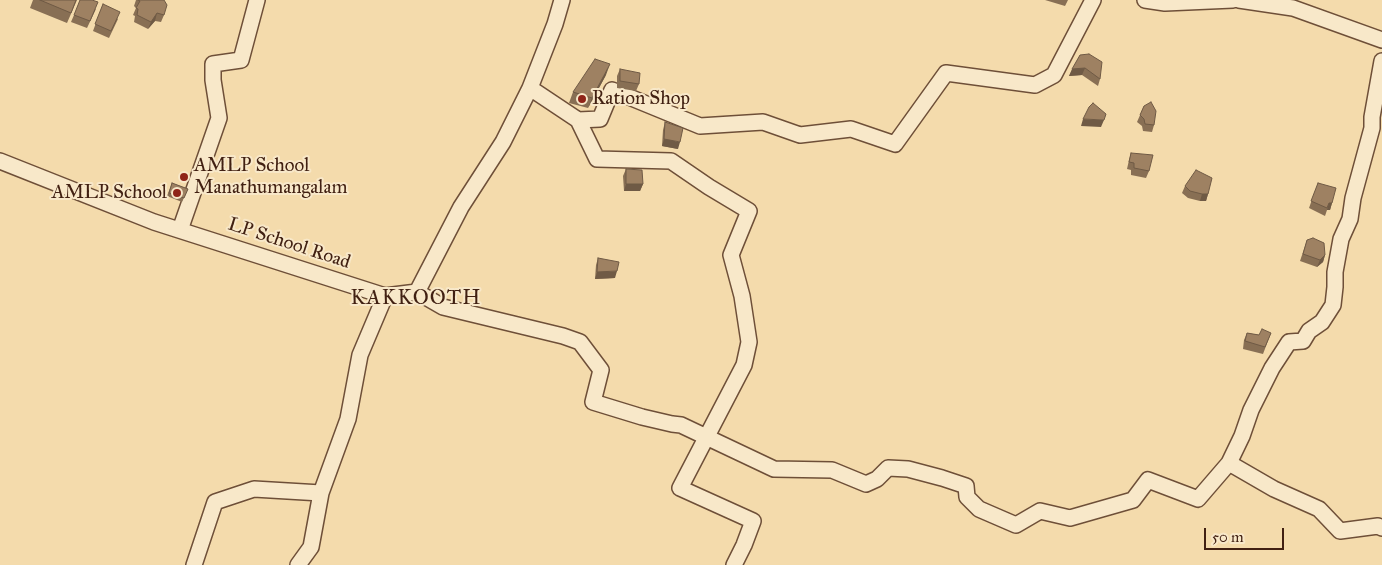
<!DOCTYPE html>
<style>
body{margin:0}
#map{position:relative;width:1382px;height:565px;overflow:hidden;background:#f4dbac;font-family:"IM FELL Great Primer",serif}
canvas{display:block}
.scale{position:absolute;left:1204px;top:528px;width:80px;height:22px;box-sizing:border-box;border:2px solid #412012;border-top:0;padding-left:6px;font-size:15px;line-height:18px;white-space:nowrap;color:#412012;-webkit-text-stroke:4px #f8e8c9;paint-order:stroke}
</style>
<div id="map">
<canvas width="1382" height="565"></canvas>
<div class="scale">50 m</div>
</div>
<script>
const ctx = document.querySelector('canvas').getContext('2d');
ctx.lineJoin = 'round';
const toPath = rows => new Path2D(rows.map(r => 'M' + r).join(''));
function stroke(path, color, width, dash) { ctx.strokeStyle = color; ctx.lineWidth = width; ctx.lineCap = dash ? 'butt' : 'round'; ctx.setLineDash(dash || []); ctx.stroke(path); }
function fillPath(path, color) { ctx.fillStyle = color; ctx.fill(path, 'evenodd'); }
function label(font, color, halo, rows, align = 'center') {
  ctx.font = font + ' "IM FELL Great Primer",serif'; ctx.lineWidth = 4; ctx.setLineDash([]); ctx.textBaseline = 'middle'; ctx.strokeStyle = halo; ctx.fillStyle = color; for (const [text, x, y, turn = 0] of rows) {
    ctx.save(); ctx.translate(x, y); ctx.rotate((+turn || 0) * Math.PI / 180); ctx.textAlign = isNaN(turn) ? turn : align; if (halo) ctx.strokeText(text, 0, 0); ctx.fillText(text, 0, 0); ctx.restore();
  }
}
const minor = toPath([
 [1145,0,1165,3,1233,0],
 [1239,0,1293,8,1382,40],
 [1382,61,1372,117,1372,128,1353,198,1350,219,1341,239,1335,272,1335,287,1333,305,1322,322,1309,331,1303,341,1289,342,1272,368,1251,410,1242,436,1229,463,1274,489,1319,509,1340,531,1378,526,1382,528],
 [530,88,555,24,562,0],
 [578,120,597,159,671,161,709,187,749,211,731,255,742,296,749,342,744,365,680,488,753,521,744,545,734,565],
 [0,161,154,222,385,296],
 [180,230,219,118,213,80,213,64,241,60,257,0],
 [417,292,443,307,563,336,580,342,601,370,593,402,642,417,672,424,681,425,774,469,832,470,866,484,877,479,888,468,908,469,942,478,966,486,967,497,979,509,1016,525,1040,511,1070,518,1133,500,1148,480,1198,499,1229,463],
 [194,565,215,502,254,489,321,493,348,419,360,355,385,296,417,292,461,207,503,142,530,88,578,120,600,119,612,90,700,126,763,122,800,135,851,129,895,144,946,73,1035,85,1054,75,1093,0],
 [298,565,311,547,321,493]
]);
stroke(minor, '#6e4f38', 18);
stroke(minor, '#f8e8c9', 15);
fillPath(toPath([
 [33,0,77,0,67,23,30,8],
 [136,0,164,0,164,15,161,22,155,21,148,29,134,22,135,16,133,15,136,8,134,6],
 [1045,0,1068,0,1065,6],
 [103,4,118,19,109,38,93,31],
 [96,9,87,28,71,22,74,15],
 [1080,55,1100,79,1098,86,1082,75,1069,76],
 [620,69,639,84,636,91,617,88,617,76],
 [606,75,588,108,569,103,573,92],
 [1144,106,1154,125,1152,132,1143,131,1142,126,1137,122],
 [665,122,678,149,662,146,663,130],
 [1131,153,1149,171,1146,178,1131,175,1131,170,1127,169,1129,160],
 [626,169,643,184,640,191,624,191,623,176],
 [172,183,188,189,182,202,167,196],
 [1318,183,1332,203,1330,210,1327,210,1325,216,1309,208],
 [1185,186,1208,194,1206,201,1200,201,1188,198,1182,193],
 [1307,240,1325,255,1323,262,1317,267,1300,261],
 [598,258,615,278,595,279,596,265],
 [1247,333,1259,335,1271,333,1263,354,1243,349,1244,340]
]), '#886f54');
fillPath(toPath([
 [157,13,155,21,148,29,151,22],
 [610,64,606,75,588,108,592,98],
 [1085,68,1082,75,1069,76,1072,69],
 [1083,119,1104,120,1101,127,1081,126],
 [664,139,680,142,678,149,662,146],
 [626,184,643,184,640,191,624,191],
 [1202,194,1208,194,1206,201,1200,201],
 [1329,203,1332,203,1330,210,1327,210],
 [1325,255,1323,262,1317,267,1320,260],
 [617,271,615,278,595,279,597,272]
]), '#6f5a45');
const building = toPath([
 [40,0,76,0,71,13,40,0],
 [80,0,92,0,98,2,90,21,74,15,80,0],
 [138,0,164,0,167,5,164,15,157,13,151,22,137,15,138,9,136,8,140,1,138,0],
 [103,4,120,12,111,31,95,24,103,4],
 [1089,54,1102,62,1100,79,1085,68,1072,69,1080,55,1089,54],
 [595,59,610,64,592,98,573,92,595,59],
 [620,69,640,73,639,84,620,81,620,69],
 [1151,102,1156,111,1154,125,1145,124,1144,119,1140,115,1144,106,1151,102],
 [1093,103,1106,114,1104,120,1083,119,1089,107,1093,103],
 [665,122,683,128,680,142,664,139,665,122],
 [1131,153,1153,155,1149,171,1134,168,1134,163,1129,162,1131,153],
 [626,169,642,170,643,184,626,184,626,169],
 [1196,170,1212,178,1208,194,1202,194,1190,191,1185,186,1196,170],
 [172,183,188,189,184,198,169,193,172,183],
 [1318,183,1336,188,1332,203,1329,203,1327,208,1311,201,1318,183],
 [1313,238,1324,243,1325,255,1320,260,1303,254,1307,240,1313,238],
 [598,258,619,262,617,271,597,272,598,258],
 [1262,329,1271,333,1265,347,1245,341,1247,333,1259,335,1262,329]
]);
fillPath(building, '#9e8162');
stroke(building, '#6f5a45', 1);
for (const [x, y, r, color] of [
 [582,99,5,"#8f2418"],
 [184,177,5,"#8f2418"],
 [177,193,5,"#8f2418"]
]) { const dot = new Path2D(); dot.arc(x, y, r, 0, 2 * Math.PI); ctx.fillStyle = color; ctx.fill(dot); stroke(dot, '#f8e8c9', 2); }
label('19px', '#412012', '#f8e8c9', [
 ["Ration Shop",592,99],
 ["AMLP School",194,166],
 ["Manathumangalam",194,188],
 ["AMLP School",167,193,"right"]
], 'left');
label('19px', '#412012', '#f8e8c9', [
 ["LP School Road",289,244,18]
]);
ctx.letterSpacing = '1px';
label('21px', '#412012', '#f8e8c9', [
 ["KAKKOOTH",416,299]
]);
ctx.letterSpacing = '0px';
</script>
